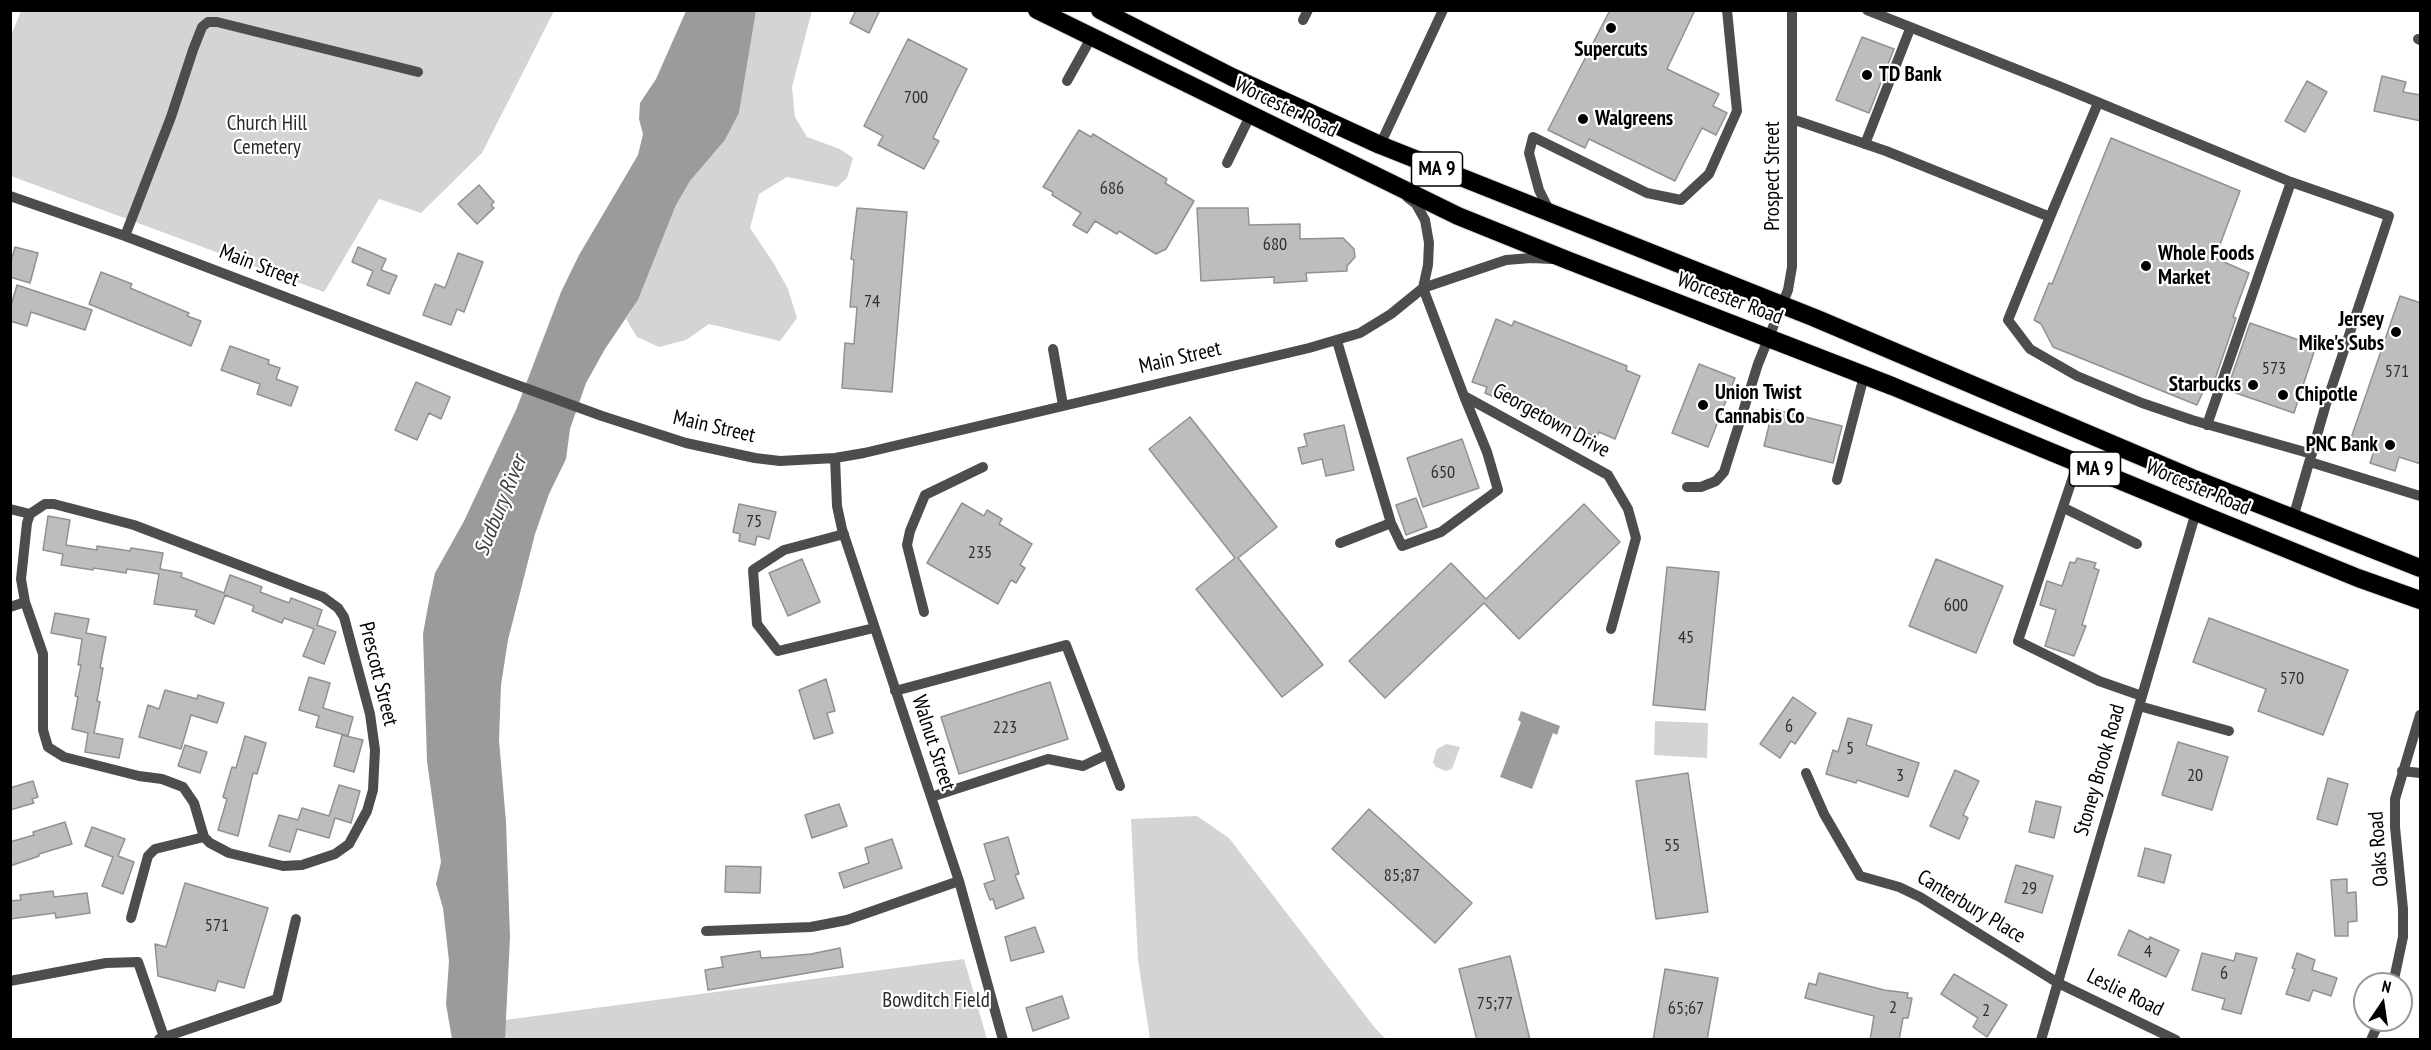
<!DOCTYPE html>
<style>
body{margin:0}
#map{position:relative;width:2431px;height:1050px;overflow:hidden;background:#fff;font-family:"PT Sans Narrow",sans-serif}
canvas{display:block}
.frame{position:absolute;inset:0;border:12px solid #000;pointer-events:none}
.north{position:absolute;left:2353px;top:972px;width:60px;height:60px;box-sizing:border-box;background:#fff;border:2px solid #999;border-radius:50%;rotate:13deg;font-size:16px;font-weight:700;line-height:24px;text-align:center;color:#000}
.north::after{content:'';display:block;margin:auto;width:21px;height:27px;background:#000;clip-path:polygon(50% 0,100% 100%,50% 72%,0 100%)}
</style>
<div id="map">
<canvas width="2431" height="1050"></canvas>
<div class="frame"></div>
<div class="north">N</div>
</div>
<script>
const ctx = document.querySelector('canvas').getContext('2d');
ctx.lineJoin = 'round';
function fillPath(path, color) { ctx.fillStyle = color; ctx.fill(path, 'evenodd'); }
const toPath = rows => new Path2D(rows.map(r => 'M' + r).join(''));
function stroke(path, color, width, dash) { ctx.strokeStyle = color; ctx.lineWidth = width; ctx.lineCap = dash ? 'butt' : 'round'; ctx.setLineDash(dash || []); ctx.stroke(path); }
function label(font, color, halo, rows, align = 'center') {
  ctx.font = font + ' "PT Sans Narrow",sans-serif'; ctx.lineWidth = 4.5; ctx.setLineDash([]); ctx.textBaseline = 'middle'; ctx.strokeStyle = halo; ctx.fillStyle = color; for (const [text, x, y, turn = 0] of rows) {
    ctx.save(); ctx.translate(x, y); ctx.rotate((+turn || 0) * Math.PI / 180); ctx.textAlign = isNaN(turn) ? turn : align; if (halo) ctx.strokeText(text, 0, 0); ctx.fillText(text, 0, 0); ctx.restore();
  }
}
fillPath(toPath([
 [21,11,554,11,482,153,421,213,379,199,324,292,11,176,10,38],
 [756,11,812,11,792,87,795,117,807,137,840,149,853,158,847,178,837,187,787,177,759,194,750,228,773,262,788,289,797,318,780,341,709,324,686,340,659,347,637,337,626,319,638,300,676,205,690,181,725,140,739,113],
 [1655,721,1708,723,1707,758,1654,755],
 [1446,744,1460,747,1452,769,1446,771,1436,767,1433,762,1437,749],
 [1197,816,1229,838,1375,1028,1386,1039,1150,1039,1138,960,1131,819],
 [964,959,987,1039,505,1040,505,1020]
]), '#d4d4d4');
fillPath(toPath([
 [686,11,756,11,739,113,725,140,690,181,676,205,638,300,605,349,586,383,570,429,566,459,549,494,535,534,508,640,501,685,499,740,506,822,510,937,505,1039,452,1039,446,1004,449,961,443,908,436,884,441,862,427,761,423,634,428,606,435,573,464,521,516,410,561,292,579,255,638,155,643,134,639,119,640,103,656,79],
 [1521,711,1560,726,1557,735,1553,733,1532,789,1500,777,1521,722,1518,720]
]), '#9b9b9b');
const building = toPath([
 [856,10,880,10,869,33,850,23,856,10],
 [1610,10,1695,10,1667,69,1719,94,1713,106,1727,113,1716,135,1702,128,1675,181,1589,139,1585,148,1548,130,1610,10],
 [1862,37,1894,49,1869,113,1836,100,1862,37],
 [908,39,967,69,933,138,939,141,924,169,878,145,883,136,864,126,908,39],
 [2382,76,2406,82,2403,92,2421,95,2421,121,2374,111,2382,76],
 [2307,81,2327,92,2305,132,2285,121,2307,81],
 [1079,130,1091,137,1093,134,1142,164,1167,179,1165,183,1194,201,1166,249,1156,254,1119,231,1117,234,1095,221,1087,233,1073,225,1081,213,1052,195,1053,192,1043,187,1079,130],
 [2111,138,2240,191,2215,258,2249,273,2233,317,2236,318,2213,385,2207,383,2197,405,2053,347,2041,324,2034,320,2049,283,2052,284,2111,138],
 [479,185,494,202,491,205,494,208,477,224,458,204,479,185],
 [857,208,907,212,892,392,842,388,845,343,854,344,857,307,850,307,854,260,851,259,857,208],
 [1197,208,1248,208,1249,225,1300,224,1300,239,1343,238,1354,249,1355,257,1347,266,1347,271,1306,273,1307,281,1274,283,1274,277,1201,281,1197,208],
 [15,247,38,253,30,283,10,277,10,265,15,247],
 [358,247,386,259,381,270,397,276,389,294,367,285,373,271,352,262,358,247],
 [458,253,483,262,464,312,457,309,451,325,423,315,435,284,445,288,458,253],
 [101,272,132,284,130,288,189,313,187,316,201,321,191,346,89,304,101,272],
 [17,285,92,310,85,330,31,312,27,326,10,321,10,309,17,285],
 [2400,296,2421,303,2421,464,2399,457,2395,471,2370,463,2375,448,2350,441,2400,296],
 [1496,319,1512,326,1514,321,1539,331,1627,366,1626,370,1640,376,1615,439,1599,432,1597,437,1507,400,1506,402,1485,393,1487,387,1472,382,1496,319],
 [2250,323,2316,346,2294,413,2227,390,2250,323],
 [230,346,269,360,268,364,280,368,276,379,298,387,291,406,257,394,260,384,221,370,230,346],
 [1699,364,1735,378,1708,447,1672,433,1699,364],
 [416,382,450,397,441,419,429,413,417,440,395,430,416,382],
 [1773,409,1842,426,1833,463,1764,446,1773,409],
 [1190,417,1277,527,1238,558,1323,665,1282,697,1196,589,1235,558,1149,449,1190,417],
 [1344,425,1354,470,1326,476,1322,459,1302,464,1298,448,1307,446,1304,434,1344,425],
 [1462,439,1479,488,1423,507,1407,458,1462,439],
 [1416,498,1427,527,1406,535,1396,505,1416,498],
 [962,503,984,516,987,510,1002,519,999,524,1032,544,1020,565,1025,568,1016,583,1011,580,998,604,927,563,962,503],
 [739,504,776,512,769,539,757,536,755,545,739,541,740,534,733,532,739,504],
 [1584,504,1620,542,1519,639,1484,603,1385,698,1349,661,1451,563,1486,599,1584,504],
 [48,516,70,520,66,545,97,550,97,546,130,551,131,548,163,553,160,569,182,573,181,577,224,593,230,575,262,587,260,592,289,603,291,598,322,610,317,625,336,632,324,664,303,656,314,629,284,618,282,623,252,611,254,606,225,595,214,624,195,616,197,610,154,604,159,574,127,569,126,573,94,568,93,570,61,565,63,554,43,550,48,516],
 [2077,558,2096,563,2094,568,2099,570,2082,625,2086,626,2074,656,2045,646,2056,610,2040,605,2047,581,2062,586,2070,562,2075,563,2077,558],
 [802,559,820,602,788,616,769,573,802,559],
 [1936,559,2003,586,1976,653,1909,626,1936,559],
 [1667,567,1719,572,1705,710,1653,705,1667,567],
 [55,613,89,619,86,633,106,637,100,668,103,668,97,701,100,702,94,733,123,739,119,758,85,752,88,733,72,729,78,697,75,696,81,665,78,665,82,639,51,633,55,613],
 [2209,618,2348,670,2323,735,2258,711,2266,689,2193,662,2209,618],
 [309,677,330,683,323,708,353,717,348,736,316,727,319,716,299,710,309,677],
 [826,679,835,711,827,713,833,733,814,739,799,690,826,679],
 [1050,682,1068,739,959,774,941,717,1050,682],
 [165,690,197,699,198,695,224,703,217,723,191,715,181,749,139,737,148,705,159,709,165,690],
 [1793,697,1816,713,1795,744,1791,741,1780,758,1760,744,1793,697],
 [1848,718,1872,725,1866,745,1919,763,1908,797,1857,780,1856,783,1826,774,1833,750,1838,752,1848,718],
 [342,735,363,740,354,772,334,766,342,735],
 [245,736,266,743,257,774,253,773,238,836,218,830,227,799,223,797,232,767,236,768,245,736],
 [2178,742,2228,757,2212,810,2162,795,2178,742],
 [185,745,207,752,200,773,178,766,185,745],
 [1955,770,1979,781,1963,815,1968,818,1959,839,1930,826,1955,770],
 [1688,773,1708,912,1656,919,1636,781,1688,773],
 [2328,778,2348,784,2337,825,2317,819,2328,778],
 [33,781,38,797,32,799,34,803,10,810,10,788,33,781],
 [339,785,360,791,351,823,335,818,329,838,297,829,290,852,269,846,279,815,298,820,302,808,329,816,339,785],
 [2036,801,2061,807,2054,838,2029,832,2036,801],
 [839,804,847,826,812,838,805,815,839,804],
 [1369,809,1472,903,1435,943,1332,849,1369,809],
 [65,822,72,844,39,854,39,856,10,866,10,842,34,835,33,832,65,822],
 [92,827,125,839,118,856,134,862,123,894,102,886,113,857,85,846,92,827],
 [1008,837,1019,874,1015,875,1024,898,996,909,993,899,990,900,984,884,995,880,984,844,1008,837],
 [892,839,902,868,844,888,839,873,869,863,865,848,892,839],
 [2145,848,2171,855,2164,883,2138,876,2145,848],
 [2016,865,2053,876,2042,913,2005,902,2016,865],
 [726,866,761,867,760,893,725,892,726,866],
 [2347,879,2347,893,2356,892,2357,921,2348,922,2348,936,2335,936,2331,880,2347,879],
 [185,883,268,908,244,988,218,981,215,991,158,976,155,944,166,947,185,883],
 [53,891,54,897,87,893,90,913,56,918,55,913,10,919,10,901,21,900,20,895,53,891],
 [1035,927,1044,952,1011,961,1005,937,1035,927],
 [2129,930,2149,940,2150,937,2179,950,2166,977,2118,955,2129,930],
 [840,948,843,967,708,990,705,970,723,967,721,957,760,951,761,958,777,957,811,954,840,948],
 [2202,953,2234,961,2236,953,2257,958,2241,1014,2222,1009,2225,999,2192,990,2202,953],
 [2297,953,2315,960,2312,970,2337,978,2331,996,2313,990,2309,1001,2286,994,2295,969,2292,968,2297,953],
 [1510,956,1530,1040,1477,1040,1459,969,1510,956],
 [1665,969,1718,978,1707,1040,1653,1040,1665,969],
 [1819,973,1884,990,1908,993,1907,998,1912,998,1908,1018,1903,1018,1899,1040,1870,1040,1874,1016,1805,998,1809,983,1816,985,1819,973],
 [1954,974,2007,1005,1987,1037,1973,1027,1978,1018,1941,994,1954,974],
 [1062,996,1069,1018,1033,1031,1026,1008,1062,996]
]);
fillPath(building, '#bdbdbd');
stroke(building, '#919191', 1.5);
const highway = toPath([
 [1037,10,1458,216,1567,260,1892,386,2196,512,2358,578,2420,600],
 [1100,10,1232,77,1380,145,1815,318,2192,478,2420,568]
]);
stroke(highway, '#dbdbdb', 20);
stroke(toPath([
 [1867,10,2061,87,2291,182,2389,216,2326,404,2293,518],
 [1303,20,1308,10],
 [2418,39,2420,40],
 [1067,81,1091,38],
 [1792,119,1886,151,2050,217,2008,320,2030,349,2077,376,2142,403,2192,420,2312,454],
 [1865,144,1910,29],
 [1380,145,1443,10],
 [1227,163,1250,116],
 [10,196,125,236,503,380,602,416,686,443,755,458,780,461,835,458,864,453,1309,348,1360,333,1391,314,1423,288,1506,260,1531,258,1552,259],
 [1407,197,1416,204,1425,220,1429,243,1428,265,1423,288],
 [1550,212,1539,190,1529,153,1533,137,1647,193,1681,200,1709,174,1737,111,1727,10],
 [2050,217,2098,103],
 [125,236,171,117,193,50,202,27,208,22,217,22,418,72],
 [1423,288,1464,396,1608,475,1628,509,1636,538,1611,629],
 [1337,341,1391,523,1340,543],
 [1053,349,1063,405],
 [2207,425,2291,182],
 [835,458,837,506,842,529,959,881,1003,1040],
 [2078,462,2018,641,2099,681,2142,696],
 [2310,462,2420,496],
 [1837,480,1864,376],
 [1687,487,1701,487,1716,481,1724,472,1758,364,1788,290,1792,267,1792,10],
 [45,504,54,504,134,525,323,597,338,608,344,617,370,714,375,750,373,790,367,811,349,844,335,854,302,865,283,866,229,853,210,843,204,837,194,803,183,787,162,779,139,776,64,757,48,747,43,730,43,654,25,602,21,579,27,523,30,514,45,504],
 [2064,508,2137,544],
 [10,509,30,514],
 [1391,523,1402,546,1441,532,1498,490,1487,452,1464,396],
 [844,534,784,550,753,570,757,624,778,651,874,628],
 [10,607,25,602],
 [924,612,907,545,910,531,925,495,983,467],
 [895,691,1066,645,1120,786],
 [2139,706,2229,731],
 [2402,771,2420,773],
 [1806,773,1824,814,1860,876,1899,887,1920,897,2058,983,2176,1040],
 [931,797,1048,759,1083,766,1108,754],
 [131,918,148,856,155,849,204,837],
 [706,931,811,927,847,920,959,881],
 [10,981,106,963,138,962,164,1037],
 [2393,984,2403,937,2403,909,2395,827,2395,799,2420,715],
 [159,1039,277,999,296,919],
 [2041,1040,2196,512],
 [2371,1040,2380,1020]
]), '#4d4d4d', 10);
stroke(highway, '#000', 18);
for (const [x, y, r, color] of [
 [1611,28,6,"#000"],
 [1867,75,6,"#000"],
 [1583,119,6,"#000"],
 [2146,266,6,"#000"],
 [2396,332,6,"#000"],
 [2253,385,6,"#000"],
 [2283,395,6,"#000"],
 [1703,405,6,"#000"],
 [2390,445,6,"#000"]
]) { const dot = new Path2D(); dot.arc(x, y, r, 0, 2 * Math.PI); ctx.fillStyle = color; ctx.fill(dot); stroke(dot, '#fff', 2); }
label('18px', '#2f2f2f', null, [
 ["700",916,98],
 ["686",1112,189],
 ["680",1275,245],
 ["74",872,302],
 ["573",2274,369],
 ["571",2397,372],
 ["650",1443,473],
 ["75",754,522],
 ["235",980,553],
 ["600",1956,606],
 ["45",1686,638],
 ["570",2292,679],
 ["6",1789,727],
 ["223",1005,728],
 ["5",1850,749],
 ["3",1900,776],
 ["20",2195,776],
 ["55",1672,846],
 ["85;87",1402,876],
 ["29",2029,889],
 ["571",217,926],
 ["4",2148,952],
 ["6",2224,974],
 ["75;77",1495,1004],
 ["2",1893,1008],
 ["65;67",1686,1009],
 ["2",1986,1011]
]);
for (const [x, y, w] of [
 [1437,169,51],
 [2095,469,51]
]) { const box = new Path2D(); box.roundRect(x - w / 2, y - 17, w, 34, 4.5); ctx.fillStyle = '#fff'; ctx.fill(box); stroke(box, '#000', 1.5); }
label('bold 20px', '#000', null, [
 ["MA 9",1437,169],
 ["MA 9",2095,469]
]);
label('bold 21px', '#000', '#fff', [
 ["Supercuts",1611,50,"center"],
 ["TD Bank",1879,75],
 ["Walgreens",1595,119],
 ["Whole Foods",2158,254],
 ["Market",2158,278],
 ["Jersey",2384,320,"right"],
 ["Mike's Subs",2384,344,"right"],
 ["Starbucks",2241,385,"right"],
 ["Union Twist",1715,393],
 ["Cannabis Co",1715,417],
 ["Chipotle",2295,395],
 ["PNC Bank",2378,445,"right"]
], 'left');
label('21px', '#000', '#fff', [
 ["Worcester Road",1286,108,26],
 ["Prospect Street",1773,176,-90],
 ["Main Street",259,266,21],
 ["Worcester Road",1730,299,21],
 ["Main Street",1180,358,-13],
 ["Georgetown Drive",1551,421,29],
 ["Main Street",714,427,13],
 ["Worcester Road",2198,488,23],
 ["Prescott Street",378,674,76],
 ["Walnut Street",933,743,72],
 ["Stoney Brook Road",2100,770,-74],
 ["Oaks Road",2379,849,-94],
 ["Canterbury Place",1971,907,31],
 ["Leslie Road",2125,993,26]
]);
label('21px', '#2b2b2b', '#fff', [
 ["Church Hill",267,124],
 ["Cemetery",267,148],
 ["Bowditch Field",936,1001]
]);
label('italic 22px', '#3c3c3c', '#fff', [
 ["Sudbury River",501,506,-68]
]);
</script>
